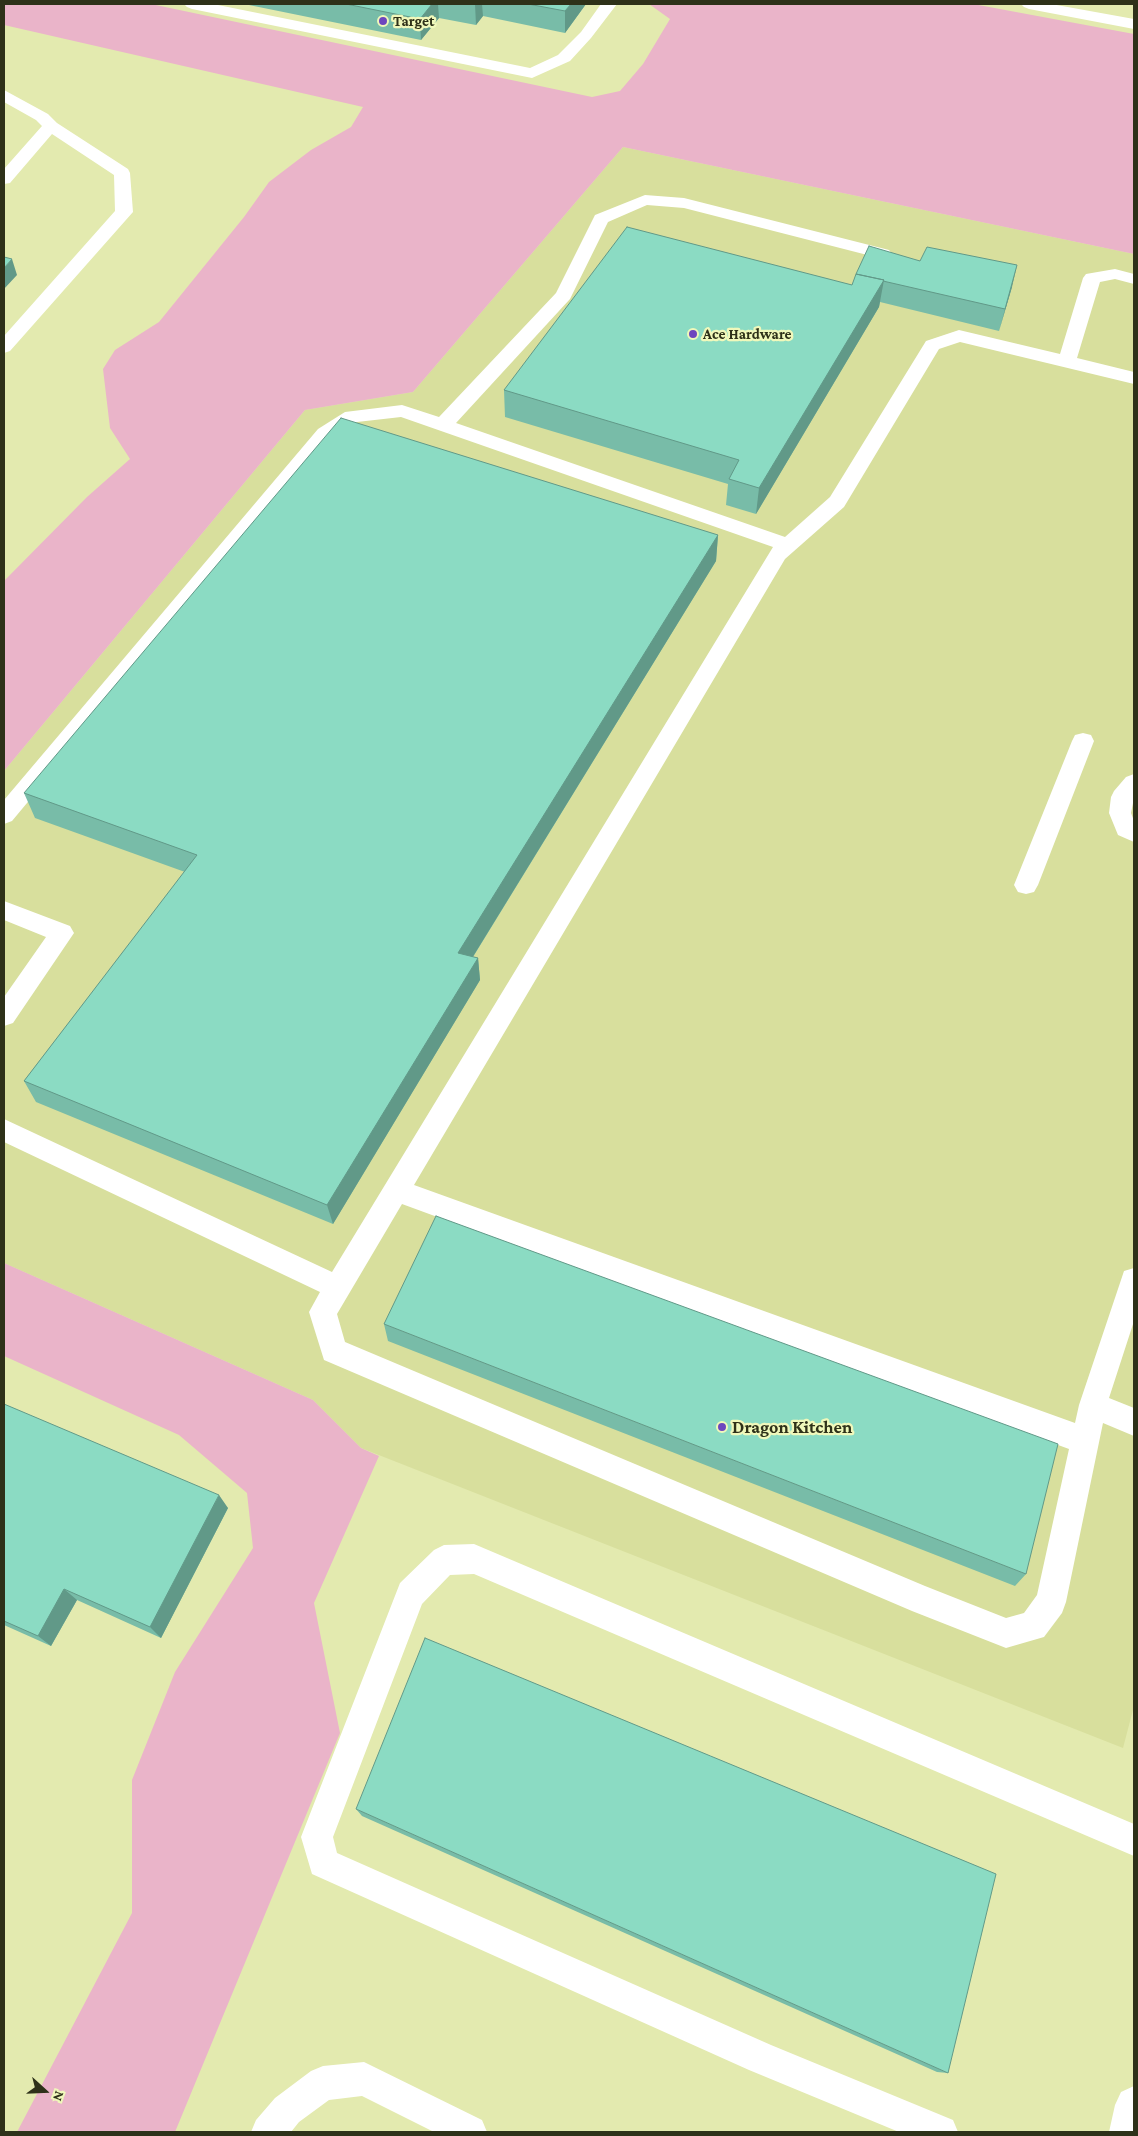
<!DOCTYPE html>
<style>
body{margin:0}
#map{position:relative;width:1138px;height:2136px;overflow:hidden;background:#e3eaaf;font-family:"Crimson Pro",serif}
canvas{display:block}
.frame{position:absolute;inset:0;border:5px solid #2e3119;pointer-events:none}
.north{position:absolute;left:20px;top:2066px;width:50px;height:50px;-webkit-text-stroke:4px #f0f8bb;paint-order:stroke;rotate:110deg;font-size:14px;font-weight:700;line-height:20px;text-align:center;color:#2e3119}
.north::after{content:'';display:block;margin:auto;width:18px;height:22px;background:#2e3119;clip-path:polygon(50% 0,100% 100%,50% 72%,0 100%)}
</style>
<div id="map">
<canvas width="1138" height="2136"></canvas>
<div class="frame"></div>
<div class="north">N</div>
</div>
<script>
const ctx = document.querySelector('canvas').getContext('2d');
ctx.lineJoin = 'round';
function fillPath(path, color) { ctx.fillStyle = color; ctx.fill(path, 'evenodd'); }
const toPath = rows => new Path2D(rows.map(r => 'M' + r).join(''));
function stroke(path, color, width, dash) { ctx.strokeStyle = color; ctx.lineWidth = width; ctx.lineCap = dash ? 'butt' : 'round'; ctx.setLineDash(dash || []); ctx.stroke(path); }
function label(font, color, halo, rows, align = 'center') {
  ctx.font = font + ' "Crimson Pro",serif'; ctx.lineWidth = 4.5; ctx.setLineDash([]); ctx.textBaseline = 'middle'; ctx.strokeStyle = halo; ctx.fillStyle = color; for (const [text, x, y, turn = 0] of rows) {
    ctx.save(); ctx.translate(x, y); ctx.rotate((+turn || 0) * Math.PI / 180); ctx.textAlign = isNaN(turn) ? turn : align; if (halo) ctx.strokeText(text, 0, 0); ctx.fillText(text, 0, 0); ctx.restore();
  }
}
fillPath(toPath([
 [623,147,1134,254,1134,1706,1123,1748,361,1448,313,1400,4,1263,4,771,305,410,413,392]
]), '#d8df9d');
fillPath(toPath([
 [4,4,151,4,592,97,620,91,643,64,670,19,649,4,973,4,1134,34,1134,254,623,147,413,392,305,410,4,771,4,581,87,497,130,459,110,428,103,369,115,350,159,322,244,217,269,182,311,150,351,127,363,107,4,25],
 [4,1263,313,1400,361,1448,379,1456,314,1603,340,1733,175,2132,17,2132,132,1913,132,1780,175,1672,253,1548,247,1493,179,1435,4,1356]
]), '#eab4c9');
fillPath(toPath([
 [184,4,213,4,530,68,558,55,581,32,601,4,617,4,591,38,570,61,532,78,192,9,187,7,184,4],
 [1021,4,1051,4,1134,19,1134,29,1029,9,1024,7,1021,4],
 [4,90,48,114,57,123,128,169,130,173,133,212,10,351,4,353,4,336,115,211,114,175,52,134,10,183,4,184,4,169,42,126,36,120,4,102,4,90],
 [645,195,684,198,889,250,892,254,889,258,883,259,684,208,647,205,608,222,570,299,456,423,785,537,830,497,926,341,959,330,1060,354,1083,278,1086,274,1115,269,1134,274,1134,284,1115,279,1100,282,1077,358,1134,372,1134,384,960,342,939,349,844,507,785,559,414,1185,1075,1423,1079,1405,1121,1280,1124,1271,1134,1268,1134,1321,1109,1398,1134,1408,1134,1436,1103,1423,1066,1602,1062,1613,1044,1637,1006,1648,912,1611,324,1360,309,1312,320,1292,4,1142,4,1119,332,1272,773,547,401,417,357,422,332,437,12,821,4,824,4,800,318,429,345,412,402,405,439,417,556,293,595,215,645,195],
 [402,1204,1069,1449,1037,1595,1024,1613,1006,1618,925,1586,345,1342,337,1314,402,1204],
 [1083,733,1091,735,1094,741,1038,885,1034,892,1026,894,1018,892,1014,885,1072,741,1075,735,1083,733],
 [1134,774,1134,798,1131,813,1134,821,1134,842,1118,835,1109,813,1111,797,1114,791,1126,777,1134,774],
 [4,901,70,926,74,933,13,1023,4,1026,4,997,46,937,4,920,4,901],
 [474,1544,1134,1824,1134,1856,474,1574,450,1575,422,1604,333,1837,337,1853,771,2045,953,2120,958,2132,899,2132,749,2070,312,1874,301,1837,400,1583,434,1550,444,1545,474,1544],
 [364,2062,482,2120,487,2132,434,2132,362,2096,329,2100,299,2122,291,2132,251,2132,256,2120,275,2098,311,2071,323,2066,364,2062]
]), '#fff');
fillPath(toPath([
 [1134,2086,1134,2132,1109,2132,1115,2105,1121,2092,1134,2086]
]), '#fff');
fillPath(toPath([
 [244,4,586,4,565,33,483,16,476,25,439,18,421,40],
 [920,261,1012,287,999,331,880,302,879,307,756,514,726,505,728,484,505,417,504,390,852,285],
 [718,535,716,561,473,957,478,958,480,980,333,1224,36,1102,24,1081,185,872,35,818,24,793],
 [384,1324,1026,1574,1015,1586,388,1341],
 [4,1404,228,1508,161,1638,77,1600,51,1646,4,1625],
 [356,1809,948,2073,937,2072,362,1816]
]), '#78bca8');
fillPath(toPath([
 [432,4,438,4,439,18,421,40,420,19],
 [475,4,482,4,483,16,476,25],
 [571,4,586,4,565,33,565,11],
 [12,259,17,275,4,289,4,268],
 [1017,265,1012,287,999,331],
 [884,280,879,307,756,514,759,488],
 [718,535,716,561,461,976,458,953],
 [478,958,480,980,333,1224,327,1205],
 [219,1495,228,1508,161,1638,150,1627],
 [64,1589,77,1600,51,1646,38,1636]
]), '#619988');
const building = toPath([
 [346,4,432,4,420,19,346,4],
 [528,4,571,4,565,11,528,4],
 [627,227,852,285,856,274,884,280,759,488,729,479,739,460,504,390,627,227],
 [869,246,920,261,927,247,1017,265,1005,309,883,281,884,280,856,274,869,246],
 [4,257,12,259,4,268,4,257],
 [341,418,718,535,458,953,478,958,327,1205,24,1081,197,855,24,793,341,418],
 [436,1216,1058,1444,1026,1574,384,1324,436,1216],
 [4,1404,219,1495,150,1627,64,1589,38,1636,4,1621,4,1404],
 [425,1638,996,1874,948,2073,356,1809,425,1638]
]);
fillPath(building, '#8bdbc3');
stroke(building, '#619988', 1);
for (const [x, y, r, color] of [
 [383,21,5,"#6d46be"],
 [693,334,5,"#6d46be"],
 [722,1427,5,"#6d46be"]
]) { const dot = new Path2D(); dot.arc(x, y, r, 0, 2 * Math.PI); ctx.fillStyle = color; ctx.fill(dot); stroke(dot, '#f0f8bb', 2); }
label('bold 15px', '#2e3119', '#f0f8bb', [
 ["Target",393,21],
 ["Ace Hardware",703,334]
], 'left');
label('bold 18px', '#2e3119', '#f0f8bb', [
 ["Dragon Kitchen",732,1427]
], 'left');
</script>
